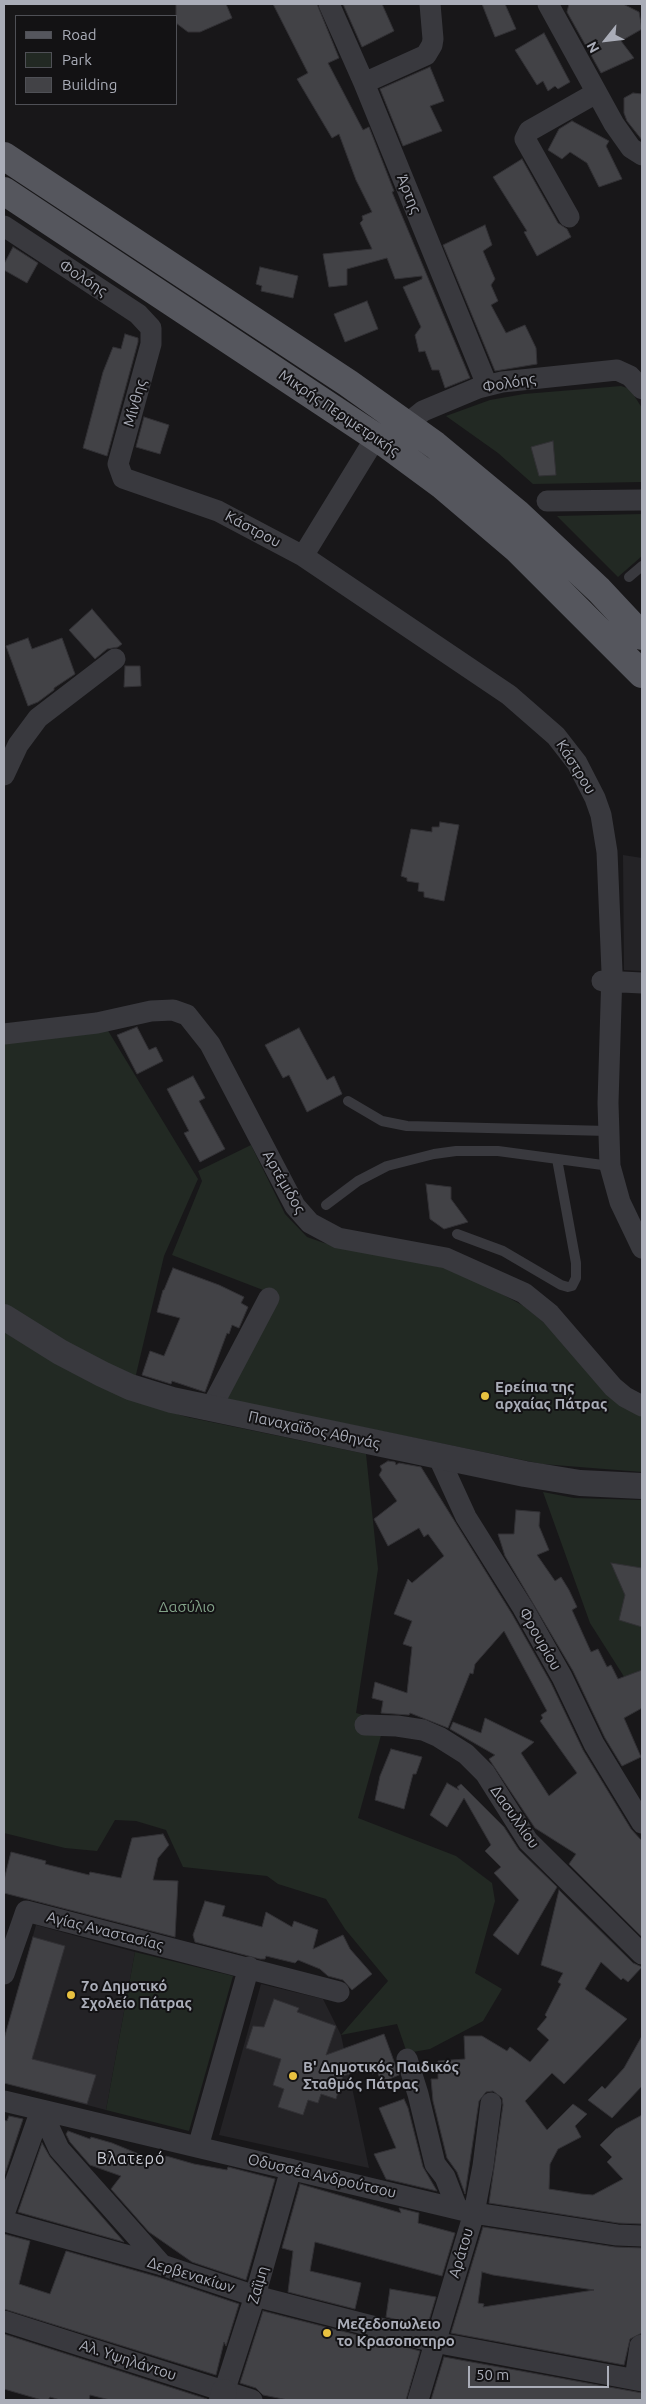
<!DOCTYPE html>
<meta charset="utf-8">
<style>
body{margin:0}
#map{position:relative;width:646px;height:2404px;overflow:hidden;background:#181719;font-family:Ubuntu,sans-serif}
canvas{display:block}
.frame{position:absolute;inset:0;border:5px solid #aaadb8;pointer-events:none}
.legend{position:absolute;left:15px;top:15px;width:162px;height:90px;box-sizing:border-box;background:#131214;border:1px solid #4f5056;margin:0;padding:6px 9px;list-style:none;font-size:15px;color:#aaadb8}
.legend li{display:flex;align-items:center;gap:10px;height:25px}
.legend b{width:25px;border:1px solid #4f5056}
.north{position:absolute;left:581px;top:15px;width:50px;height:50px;-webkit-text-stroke:4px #131214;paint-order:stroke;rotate:241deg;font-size:14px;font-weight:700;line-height:20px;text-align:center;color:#aaadb8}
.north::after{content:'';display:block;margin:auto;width:18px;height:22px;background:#aaadb8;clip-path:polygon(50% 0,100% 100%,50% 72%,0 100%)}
.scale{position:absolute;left:468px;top:2366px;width:141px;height:22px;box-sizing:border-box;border:2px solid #aaadb8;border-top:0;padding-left:6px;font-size:15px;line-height:18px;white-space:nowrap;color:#aaadb8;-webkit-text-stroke:4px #131214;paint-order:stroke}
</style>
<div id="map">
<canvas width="646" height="2404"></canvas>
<div class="frame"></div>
<ul class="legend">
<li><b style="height:6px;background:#55565d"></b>Road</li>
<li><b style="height:14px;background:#222923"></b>Park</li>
<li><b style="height:14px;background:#424246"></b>Building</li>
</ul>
<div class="north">N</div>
<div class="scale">50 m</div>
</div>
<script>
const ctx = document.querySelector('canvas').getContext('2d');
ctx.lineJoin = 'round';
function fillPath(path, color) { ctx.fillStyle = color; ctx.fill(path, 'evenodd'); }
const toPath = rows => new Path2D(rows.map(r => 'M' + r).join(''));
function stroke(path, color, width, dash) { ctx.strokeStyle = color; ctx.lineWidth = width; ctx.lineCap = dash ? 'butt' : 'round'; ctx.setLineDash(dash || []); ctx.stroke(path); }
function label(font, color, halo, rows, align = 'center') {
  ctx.font = font + ' Ubuntu,sans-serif'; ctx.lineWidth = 4; ctx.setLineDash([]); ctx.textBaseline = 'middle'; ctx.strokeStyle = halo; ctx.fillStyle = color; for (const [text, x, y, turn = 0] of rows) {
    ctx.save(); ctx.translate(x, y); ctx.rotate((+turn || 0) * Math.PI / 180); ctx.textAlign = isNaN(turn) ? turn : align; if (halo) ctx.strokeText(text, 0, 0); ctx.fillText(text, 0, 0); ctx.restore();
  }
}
fillPath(toPath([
 [623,855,642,858,642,971,624,970],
 [36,1925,135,1952,106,2110,4,2083,4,2039],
 [261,1984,323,1999,341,2035,369,2168,219,2135]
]), '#242326');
fillPath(toPath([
 [621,386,630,389,642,408,642,482,533,484,498,453,446,416,490,400,524,394],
 [642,514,642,556,618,577,557,516],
 [107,1029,198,1179,164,1256,130,1400,187,1417,366,1454,378,1569,356,1713,385,1721,358,1818,456,1856,492,1883,495,1901,475,1973,502,1989,483,2021,430,2049,407,2053,397,2024,341,2035,388,1981,345,1929,326,1899,278,1884,267,1876,183,1867,166,1830,136,1821,115,1820,97,1851,65,1848,4,1833,4,1042],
 [251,1145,285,1214,307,1237,324,1243,445,1268,483,1284,524,1306,542,1321,642,1414,642,1472,542,1464,225,1399,276,1295,172,1255,202,1181,198,1171],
 [543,1492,574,1498,642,1500,642,1705,590,1623],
 [135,1952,233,1976,189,2131,106,2110]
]), '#222923');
const building = toPath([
 [176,4,226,4,232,18,200,32,188,32,176,23,176,4],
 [273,4,317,4,339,58,328,63,363,130,369,127,394,191,392,192,470,378,445,388,439,370,432,370,425,351,419,352,415,335,421,327,403,287,422,279,422,276,395,279,387,258,347,269,347,285,329,287,323,254,372,249,360,223,363,220,362,216,372,212,356,180,339,134,332,138,297,79,308,73,273,4],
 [343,4,382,4,394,31,362,47,343,4],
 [482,4,505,4,516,29,495,37,482,4],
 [569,4,623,4,639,12,642,29,621,41,634,58,601,73,567,12,569,4],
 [544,33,570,82,558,89,555,86,548,91,543,81,537,85,515,50,544,33],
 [430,67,444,101,430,106,442,131,403,146,380,89,430,67],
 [633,93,642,94,642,140,627,121,624,113,624,98,633,93],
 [572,121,609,141,606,146,622,179,599,187,587,163,570,152,562,159,548,150,559,129,572,121],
 [522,159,558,223,567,229,571,237,537,256,524,232,527,231,493,177,522,159],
 [485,225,492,245,483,251,495,279,491,285,498,301,491,305,506,333,525,325,536,348,537,364,495,371,443,245,485,225],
 [13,247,38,263,27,283,4,270,4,264,13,247],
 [260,267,298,276,293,298,261,291,262,286,256,284,260,267],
 [367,301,378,329,345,342,334,314,367,301],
 [125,334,138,338,138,342,107,456,83,448,103,372,113,347,121,349,125,334],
 [144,417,169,425,160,454,136,447,144,417],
 [553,441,556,475,539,476,531,447,553,441],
 [92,609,122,644,118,647,107,649,95,659,69,630,92,609],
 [28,638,32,649,62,638,75,674,54,688,54,690,38,702,28,706,6,646,28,638],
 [125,666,140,666,141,686,124,687,125,666],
 [440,822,459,825,444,901,424,897,424,892,418,891,419,883,407,881,407,878,401,876,411,829,432,832,432,827,439,827,440,822],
 [137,1027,149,1050,156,1047,163,1061,137,1074,117,1035,137,1027],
 [299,1028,327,1080,334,1076,342,1094,307,1112,289,1075,283,1078,265,1045,299,1028],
 [193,1076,205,1098,199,1101,225,1149,200,1162,184,1133,189,1131,167,1089,193,1076],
 [426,1184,451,1187,451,1199,468,1222,444,1229,430,1219,426,1184],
 [173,1268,219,1285,244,1297,241,1303,248,1307,239,1328,232,1325,229,1334,227,1333,205,1392,172,1381,171,1384,142,1375,150,1351,164,1356,180,1318,157,1312,163,1290,164,1290,173,1268],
 [388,1461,395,1462,396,1465,399,1463,421,1467,512,1614,551,1683,583,1750,631,1829,642,1841,642,1937,569,1864,576,1854,535,1828,489,1759,495,1755,450,1729,453,1722,481,1733,485,1718,534,1742,521,1753,549,1796,577,1773,540,1721,543,1718,541,1715,547,1711,504,1631,475,1664,473,1674,470,1673,448,1728,410,1713,409,1715,381,1713,383,1701,372,1698,375,1682,407,1693,412,1647,403,1644,412,1621,394,1614,408,1579,412,1583,444,1556,428,1534,424,1537,419,1528,388,1546,374,1519,397,1501,379,1475,382,1470,380,1466,388,1461],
 [516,1510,540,1512,539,1526,549,1550,537,1555,555,1581,561,1577,569,1590,577,1607,572,1610,591,1652,598,1649,607,1667,611,1665,618,1679,642,1670,642,1708,624,1718,641,1757,622,1766,605,1738,573,1671,505,1556,498,1534,514,1534,516,1510],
 [611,1563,642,1568,642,1627,619,1620,625,1595,611,1563],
 [391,1749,422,1757,416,1774,413,1774,404,1809,375,1800,380,1776,391,1749],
 [447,1783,459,1790,457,1787,461,1784,504,1827,519,1850,557,1887,518,1955,493,1935,519,1900,494,1873,501,1867,485,1851,491,1845,464,1798,447,1827,430,1815,447,1783],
 [163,1834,169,1845,158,1858,153,1880,178,1881,175,1937,4,1893,4,1880,11,1852,46,1861,45,1864,89,1875,90,1872,121,1878,132,1838,163,1834],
 [559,1890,633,1963,642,1967,628,1982,623,1978,621,1980,601,1962,585,1989,627,2019,564,2084,552,2073,525,2101,547,2130,573,2104,587,2114,575,2126,581,2137,558,2149,550,2164,549,2189,581,2194,593,2195,623,2179,607,2162,612,2157,600,2145,616,2129,642,2115,642,2224,618,2223,489,2203,503,2105,502,2098,493,2091,486,2092,479,2101,465,2194,457,2172,447,2158,433,2101,431,2079,438,2079,438,2061,465,2059,464,2036,482,2036,507,2051,510,2047,530,2062,549,2040,537,2029,547,2017,545,2015,561,1984,558,1982,563,1973,541,1965,559,1890],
 [205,1901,225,1906,222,1916,262,1927,266,1912,292,1927,294,1921,318,1930,313,1949,343,1935,350,1949,372,1974,352,1990,343,1980,328,1976,320,1969,298,1960,295,1963,266,1956,265,1959,260,1959,195,1942,193,1935,205,1901],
 [33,1937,65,1946,32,2059,96,2075,87,2104,4,2083,4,2039,33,1937],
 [274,1999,299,2008,297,2012,336,2026,326,2055,384,2034,399,2075,382,2082,377,2072,372,2074,369,2068,343,2076,336,2099,321,2094,318,2103,308,2100,303,2115,278,2107,284,2089,273,2085,281,2059,246,2048,253,2026,264,2027,274,1999],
 [642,2036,642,2086,612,2118,588,2100,602,2086,605,2089,624,2068,642,2036],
 [404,2099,408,2108,423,2167,437,2191,386,2179,374,2154,396,2148,379,2108,404,2099],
 [9,2116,23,2119,4,2177,4,2120,7,2121,9,2116],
 [68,2131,90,2139,91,2137,112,2143,146,2157,149,2153,163,2162,166,2156,194,2164,227,2170,228,2167,275,2179,246,2280,192,2262,149,2232,111,2189,121,2176,90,2165,70,2142,66,2134,68,2131],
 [42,2143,50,2157,124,2242,18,2212,42,2143],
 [300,2184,401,2213,399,2208,419,2213,418,2223,455,2233,442,2276,315,2242,310,2271,361,2283,355,2309,288,2292,293,2251,282,2248,300,2184],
 [483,2227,615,2247,642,2248,642,2333,630,2339,624,2365,451,2333,483,2227],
 [482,2272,493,2275,594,2290,483,2307,484,2304,478,2303,482,2272],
 [4,2234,30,2241,19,2284,50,2294,66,2251,158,2277,239,2304,226,2346,224,2342,216,2375,4,2309,4,2234],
 [390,2289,436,2297,427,2327,386,2317,390,2289],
 [263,2311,420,2351,406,2400,288,2400,263,2395,256,2388,240,2383,263,2311],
 [4,2334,207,2399,207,2400,110,2400,90,2395,89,2400,60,2400,50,2397,48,2400,42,2400,4,2389,4,2334],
 [444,2357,642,2393,642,2400,431,2400,444,2357]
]);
fillPath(building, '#424246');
stroke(building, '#323135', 1);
stroke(toPath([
 [629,577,642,566],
 [348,1101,382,1121,407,1126,608,1131],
 [326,1205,358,1181,387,1166,434,1154,456,1151,498,1151,610,1166],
 [457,1234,503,1251,561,1285,568,1287,572,1286,576,1278,576,1263,557,1159]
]), '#39393e', 10);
stroke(toPath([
 [329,4,364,83,487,385],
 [548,4,614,124,631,148,642,155],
 [364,83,426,55,432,45,433,39,430,4],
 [569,217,525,139,529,131,596,93],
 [4,226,138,314,151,328,151,344,118,464,123,478,218,511,303,556,509,695,556,736,577,763,595,798,601,815,607,852,612,972,608,1103,610,1166,620,1202,642,1248],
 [396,433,423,411,478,388,502,382,617,370,630,376,642,389],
 [547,501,642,500],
 [303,556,376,437],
 [4,775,18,745,38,718,115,659],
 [602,981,642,983],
 [4,1034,97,1023,151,1011,173,1010,187,1015,210,1044,295,1206,310,1223,338,1238,446,1258,524,1293,550,1314,613,1387,625,1397,642,1406],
 [211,1408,269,1298],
 [438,1456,466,1517,523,1608,562,1677,594,1744,642,1823],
 [365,1725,397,1726,423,1730,439,1737,466,1754,485,1773,528,1841,642,1954],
 [4,1974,26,1911,339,1992],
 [407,2059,418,2094,435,2164,445,2177,457,2208],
 [4,2101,474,2213,617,2235,642,2236],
 [41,2110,59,2149,162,2265],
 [198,2147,249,1967],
 [4,2214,41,2110],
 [4,2221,162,2265,255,2296,434,2342,642,2381],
 [4,2321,252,2400],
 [635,2379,640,2346,642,2345],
 [224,2392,255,2296,291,2169],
 [418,2400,474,2213,483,2166,491,2103]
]), '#39393e', 21);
stroke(toPath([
 [4,1317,60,1352,102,1374,130,1387,172,1400,525,1474,580,1483,642,1486],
 [222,2400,224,2392]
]), '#39393e', 26);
stroke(toPath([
 [4,156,348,383,435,445,517,513,599,590,642,636],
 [4,191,386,444,443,486,517,549,642,674]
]), '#55565d', 28);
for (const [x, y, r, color] of [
 [485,1396,5,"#e8c140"],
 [71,1995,5,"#e8c140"],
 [293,2076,5,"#e8c140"],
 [327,2333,5,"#e8c140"]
]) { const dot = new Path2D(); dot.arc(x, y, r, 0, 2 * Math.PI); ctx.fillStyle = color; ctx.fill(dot); stroke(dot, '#131214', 2); }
label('15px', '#aaadb8', '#131214', [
 ["Άρτης",409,194,68],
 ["Φολόης",83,278,33],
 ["Φολόης",509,383,-10],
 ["Μίνθης",135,403,-74],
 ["Μικρής Περιμετρικής",339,413,34],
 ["Κάστρου",253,529,28],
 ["Κάστρου",576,767,58],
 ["Αρτέμιδος",284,1182,60],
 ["Παναχαΐδος Αθηνάς",314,1430,12],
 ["Φρουρίου",540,1639,60],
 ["Δασυλλίου",515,1817,55],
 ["Αγίας Αναστασίας",105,1931,14],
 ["Οδυσσέα Ανδρούτσου",322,2176,13],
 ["Αράτου",461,2253,-73],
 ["Δερβενακίων",191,2275,17],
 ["Ζαΐμη",258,2285,-74],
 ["Αλ. Υψηλάντου",128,2360,18]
]);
label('bold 15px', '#aaadb8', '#131214', [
 ["Ερείπια της",495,1387],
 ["αρχαίας Πάτρας",495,1404],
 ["7ο Δημοτικό",81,1986],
 ["Σχολείο Πάτρας",81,2003],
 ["Β' Δημοτικός Παιδικός",303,2067],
 ["Σταθμός Πάτρας",303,2084],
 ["Μεζεδοπωλειο",337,2324],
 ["το Κρασοποτηρο",337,2341]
], 'left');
label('15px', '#82a288', '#131214', [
 ["Δασύλιο",187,1607]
]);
ctx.letterSpacing = '1px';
label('16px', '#cbcdd5', '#131214', [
 ["Βλατερό",131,2159]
]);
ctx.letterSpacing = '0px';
</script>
